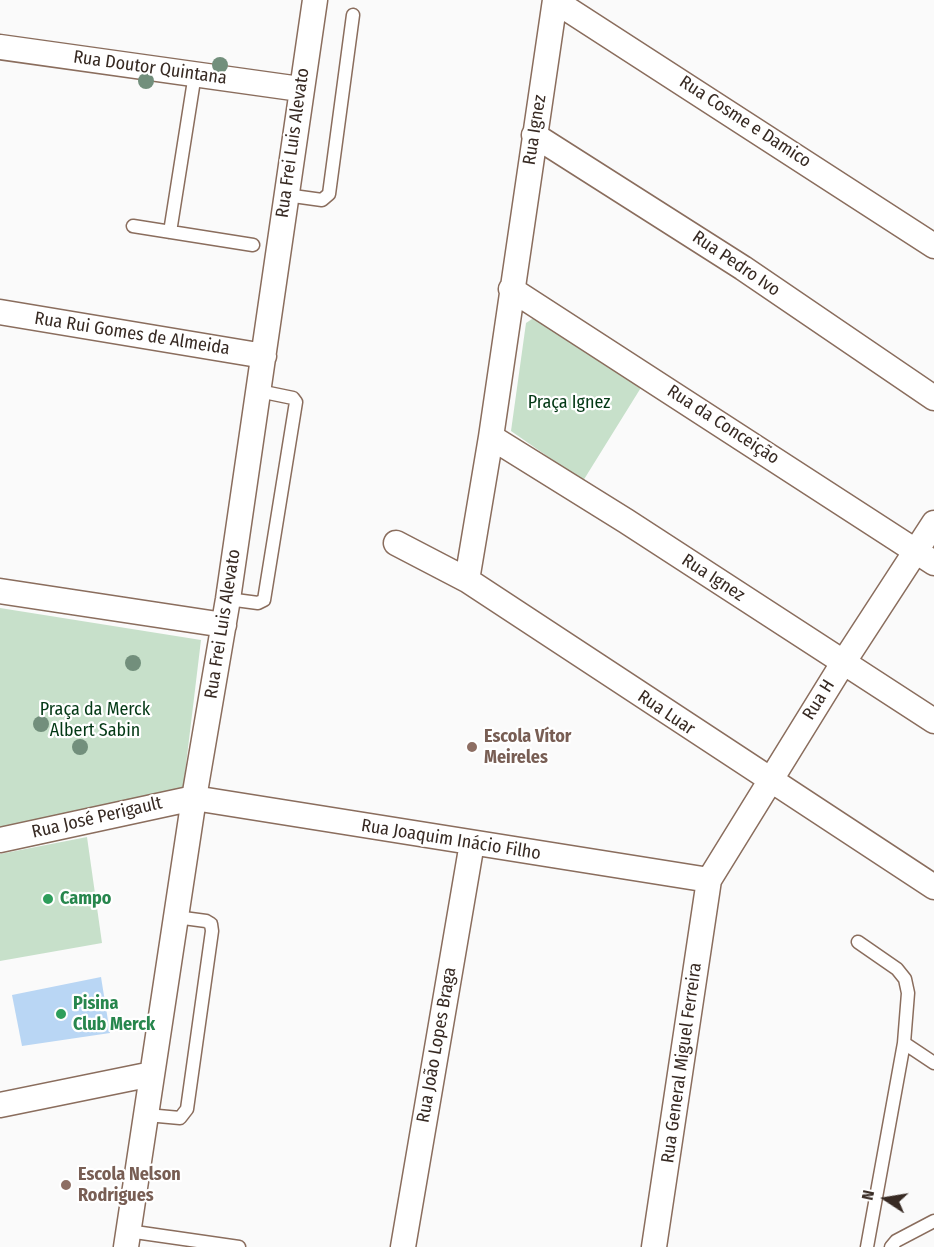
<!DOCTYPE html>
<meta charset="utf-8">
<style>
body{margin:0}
#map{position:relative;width:934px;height:1247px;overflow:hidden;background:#fafafa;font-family:"Fira Sans Condensed",sans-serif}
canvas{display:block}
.north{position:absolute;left:856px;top:1169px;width:60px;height:60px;-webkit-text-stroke:4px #fff;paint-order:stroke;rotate:282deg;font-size:16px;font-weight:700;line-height:24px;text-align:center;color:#372a23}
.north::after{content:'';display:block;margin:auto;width:21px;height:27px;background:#372a23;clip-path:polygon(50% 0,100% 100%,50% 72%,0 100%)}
</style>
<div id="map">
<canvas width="934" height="1247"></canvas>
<div class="north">N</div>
</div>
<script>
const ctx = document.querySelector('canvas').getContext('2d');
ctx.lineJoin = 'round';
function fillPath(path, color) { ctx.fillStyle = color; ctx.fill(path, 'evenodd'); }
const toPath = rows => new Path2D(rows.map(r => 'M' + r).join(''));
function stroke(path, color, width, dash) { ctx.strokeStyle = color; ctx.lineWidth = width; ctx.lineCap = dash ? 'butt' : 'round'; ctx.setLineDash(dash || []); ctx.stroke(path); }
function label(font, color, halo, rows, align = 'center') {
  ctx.font = font + ' "Fira Sans Condensed",sans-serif'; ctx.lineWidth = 4.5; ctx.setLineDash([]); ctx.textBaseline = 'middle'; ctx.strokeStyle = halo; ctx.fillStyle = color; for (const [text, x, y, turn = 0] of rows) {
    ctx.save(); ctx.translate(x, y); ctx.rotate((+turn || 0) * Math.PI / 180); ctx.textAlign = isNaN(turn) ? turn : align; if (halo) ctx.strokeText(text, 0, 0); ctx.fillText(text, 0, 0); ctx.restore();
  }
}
fillPath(toPath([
 [532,319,540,319,642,386,583,481,511,431,526,323],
 [0,608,201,640,181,806,0,843],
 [87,837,102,943,0,961,0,854]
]), '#c7e0ca');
fillPath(toPath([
 [101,977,110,1033,22,1046,12,995]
]), '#b9d6f4');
const service = toPath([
 [286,195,322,200,329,194,353,15],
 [133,226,253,245],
 [170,232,195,74],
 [228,599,258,603,264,600,296,402,293,398,259,391],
 [858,942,897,969,905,979,908,993,904,1043,867,1247],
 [904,1043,934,1063],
 [147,1115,180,1118,187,1109,212,931,211,924,206,921,176,917],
 [128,1231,239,1247],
 [891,1247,896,1241,934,1221]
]);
const minor = toPath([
 [555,1,934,246],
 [0,47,300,89],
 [534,135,743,268,934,398],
 [511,289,934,563],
 [0,312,264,356],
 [491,437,626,521,934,721],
 [396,543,467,580,934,887],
 [467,580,491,437,555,0],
 [0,591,224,625],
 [0,840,194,798,709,880],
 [0,1105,152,1074],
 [126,1247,194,798,228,599,315,0],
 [403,1247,472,843],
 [654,1247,709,880,843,663,934,523]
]);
stroke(service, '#8a6d5d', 15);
stroke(minor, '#8a6d5d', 27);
stroke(service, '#fff', 12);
stroke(minor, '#fff', 24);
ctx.fillStyle = '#728f7c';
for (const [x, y] of [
 [220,65],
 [146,81],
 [133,663],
 [41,724],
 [80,747]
]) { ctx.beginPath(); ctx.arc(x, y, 8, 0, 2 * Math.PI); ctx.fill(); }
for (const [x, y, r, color] of [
 [472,747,6,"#8d6e63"],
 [48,899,6,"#2e9e5b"],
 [61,1014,6,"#2e9e5b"],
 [66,1185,6,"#8d6e63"]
]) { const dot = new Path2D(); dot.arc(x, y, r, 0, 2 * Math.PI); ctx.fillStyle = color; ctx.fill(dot); stroke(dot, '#fff', 2); }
label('18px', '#372a23', '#fff', [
 ["Rua Doutor Quintana",150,68,8],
 ["Rua Cosme e Damico",745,122,33],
 ["Rua Ignez",535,130,-81],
 ["Rua Frei Luis Alevato",293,143,-82],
 ["Rua Pedro Ivo",736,264,34],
 ["Rua Rui Gomes de Almeida",132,334,9],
 ["Rua da Conceição",723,425,33],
 ["Rua Ignez",713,578,33],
 ["Rua Frei Luis Alevato",223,624,-81],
 ["Rua H",819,700,-58],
 ["Rua Luar",666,713,34],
 ["Rua José Perigault",97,818,-13],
 ["Rua Joaquim Inácio Filho",451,840,9],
 ["Rua João Lopes Braga",437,1045,-80],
 ["Rua General Miguel Ferreira",682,1063,-82]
]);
label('18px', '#033815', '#fff', [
 ["Praça Ignez",569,403],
 ["Praça da Merck",95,710],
 ["Albert Sabin",95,731]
]);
label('bold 18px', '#785e54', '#fff', [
 ["Escola Vítor",484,737],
 ["Meireles",484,758],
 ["Escola Nelson",78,1175],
 ["Rodrigues",78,1196]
], 'left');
label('bold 18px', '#27864d', '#fff', [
 ["Campo",60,899],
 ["Pisina",73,1004],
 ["Club Merck",73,1025]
], 'left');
</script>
